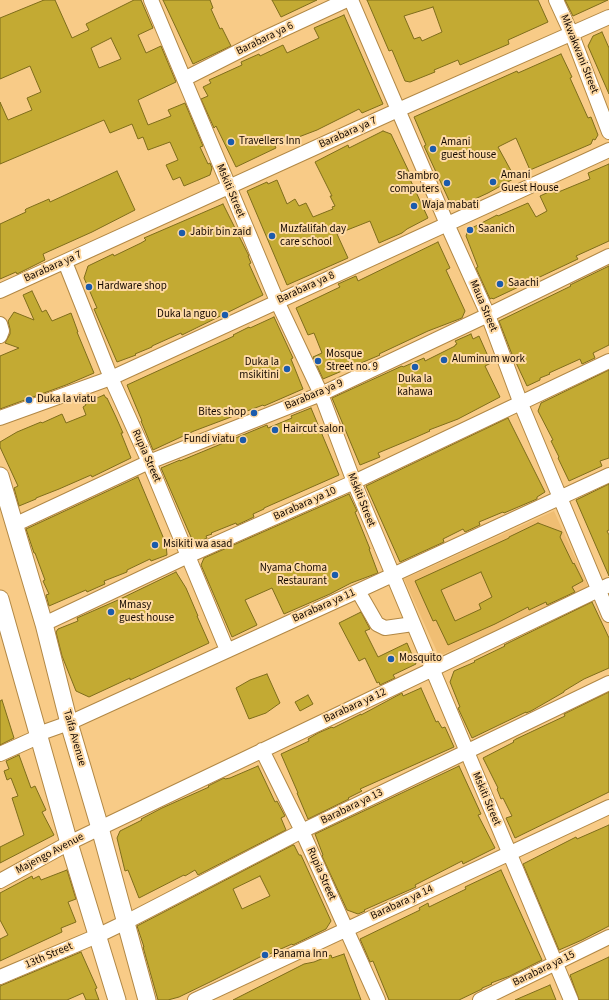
<!DOCTYPE html>
<style>
body{margin:0}
canvas{display:block;background:#f8cb87}
</style>
<canvas width="609" height="1000"></canvas>
<script>
const ctx = document.querySelector('canvas').getContext('2d');
ctx.lineJoin = 'round';
function fillPath(path, color) { ctx.fillStyle = color; ctx.fill(path, 'evenodd'); }
const toPath = rows => new Path2D(rows.map(r => 'M' + r).join(''));
function stroke(path, color, width, dash) { ctx.strokeStyle = color; ctx.lineWidth = width; ctx.lineCap = dash ? 'butt' : 'round'; ctx.setLineDash(dash || []); ctx.stroke(path); }
function label(font, color, halo, rows, align = 'center') {
  ctx.font = font + ' "Source Sans 3",sans-serif'; ctx.lineWidth = 4; ctx.setLineDash([]); ctx.textBaseline = 'middle'; ctx.strokeStyle = halo; ctx.fillStyle = color; for (const [text, x, y, turn = 0] of rows) {
    ctx.save(); ctx.translate(x, y); ctx.rotate((+turn || 0) * Math.PI / 180); ctx.textAlign = isNaN(turn) ? turn : align; if (halo) ctx.strokeText(text, 0, 0); ctx.fillText(text, 0, 0); ctx.restore();
  }
}
fillPath(toPath([
 [554,511,589,589,439,656,404,579]
]), '#f0be73');
const building = toPath([
 [44,0,55,0,72,38,89,30,86,24,134,0,141,0,153,28,138,35,146,53,161,46,176,82,138,100,148,125,171,116,168,110,185,103,203,146,200,147,208,164,210,163,212,168,210,175,184,186,180,177,173,180,166,165,178,160,170,142,148,150,143,137,138,139,132,124,110,133,104,120,0,164,0,102,8,120,32,110,27,98,41,92,30,66,0,79,0,18,44,0],
 [111,38,121,59,99,68,91,48,111,38],
 [163,0,210,0,213,8,211,9,220,29,222,28,231,46,193,64,163,0],
 [272,0,317,0,281,17,272,0],
 [367,0,538,0,548,22,508,40,509,44,460,65,458,60,434,70,435,72,410,82,405,81,392,50,389,51,367,0],
 [433,7,442,32,422,41,420,37,414,39,404,16,433,7],
 [565,0,608,0,573,16,565,0],
 [344,15,383,104,362,113,359,109,317,130,275,146,276,148,236,167,216,126,214,128,201,99,208,96,203,87,211,83,209,80,242,65,241,62,259,54,260,56,283,45,287,53,319,38,314,28,344,15],
 [602,32,609,48,609,94,588,46,593,36,602,32],
 [561,54,572,77,570,78,588,118,591,117,598,135,595,140,593,139,591,144,530,170,516,138,498,147,515,178,488,193,453,209,424,146,426,145,414,117,517,71,518,73,561,54],
 [383,131,391,134,411,176,409,177,428,218,407,229,402,233,379,243,370,221,337,234,348,258,287,285,247,191,267,182,268,184,277,180,287,204,295,199,299,206,306,203,313,217,333,209,332,207,335,206,330,196,332,196,315,162,348,145,349,148,383,131],
 [609,164,609,241,576,256,578,259,493,299,492,298,490,299,476,268,478,267,466,236,468,230,497,215,498,216,528,203,536,217,547,211,540,196,553,190,554,192,556,193,590,179,588,173,609,164],
 [117,171,135,210,92,232,43,254,45,260,17,274,16,272,0,279,0,224,26,212,25,210,26,209,49,199,50,202,117,171],
 [223,204,249,256,248,256,251,263,249,264,263,295,182,335,181,333,152,346,152,347,135,354,136,355,117,362,94,309,97,308,84,278,88,266,113,254,114,256,141,243,146,240,144,238,223,204],
 [438,242,450,268,446,270,465,311,462,318,428,331,379,354,380,355,323,379,313,357,322,353,314,333,308,335,296,308,340,287,338,284,356,276,358,281,438,242],
 [609,266,609,345,593,353,595,358,582,364,580,359,549,373,550,374,540,378,540,380,527,386,511,352,499,321,571,286,570,285,609,266],
 [32,291,42,312,46,310,52,321,71,313,78,332,77,332,94,373,66,385,0,409,0,356,19,348,5,343,10,334,10,329,8,321,14,312,34,320,23,295,32,291],
 [274,317,293,358,291,359,303,389,264,406,263,405,194,431,153,450,141,421,142,421,127,385,234,336,233,335,249,327,250,328,274,317],
 [471,334,473,339,479,336,491,363,485,366,500,397,458,419,429,430,430,431,414,438,378,453,380,457,360,465,332,398,402,366,403,367,424,358,425,361,455,346,455,345,457,344,455,341,471,334],
 [609,370,609,458,600,461,602,466,569,481,558,458,559,457,551,441,553,440,538,411,541,403,609,370],
 [104,395,106,398,107,398,116,417,123,433,121,433,131,458,92,477,91,475,59,489,36,498,36,499,19,506,14,488,18,486,0,447,0,442,17,432,41,422,42,423,62,414,66,423,86,415,83,407,86,405,85,403,104,395],
 [311,408,339,475,264,508,264,509,253,514,254,517,237,525,236,523,211,533,212,534,206,536,207,538,194,544,161,468,180,460,180,461,267,425,268,428,292,418,291,416,311,408],
 [508,418,545,492,537,497,537,499,504,513,503,512,479,522,480,525,465,532,463,529,443,539,444,542,400,562,366,486,508,418],
 [138,477,166,544,167,555,151,561,150,559,127,570,127,572,104,581,105,584,87,592,86,590,49,606,46,595,49,594,43,581,45,580,35,553,34,553,26,529,138,477],
 [609,484,609,530,607,531,609,535,609,576,576,500,609,484],
 [349,494,357,511,355,512,370,549,369,549,378,573,351,583,330,594,284,614,272,588,245,600,257,625,232,637,201,565,204,558,349,494],
 [538,523,562,532,560,537,573,564,574,563,583,581,572,587,575,592,547,605,546,602,529,610,528,607,495,624,448,645,436,620,433,621,415,581,509,538,509,537,538,523],
 [481,572,492,597,479,604,481,609,455,621,441,590,481,572],
 [176,572,186,588,198,616,197,616,209,643,130,680,130,678,89,697,76,691,62,656,56,632,58,629,78,621,77,618,118,600,176,572],
 [592,602,609,638,609,668,584,679,564,691,564,692,531,711,526,713,526,712,472,738,458,708,460,707,450,682,454,671,475,662,474,661,505,646,504,645,592,602],
 [361,612,370,629,365,631,378,657,407,643,416,664,393,675,395,678,380,685,379,682,377,683,365,658,359,661,339,623,361,612],
 [267,674,280,703,266,713,249,719,236,688,250,680,267,674],
 [421,688,436,722,438,721,442,728,445,727,454,747,360,789,362,791,348,798,349,799,308,819,297,793,298,793,281,754,309,741,308,739,318,733,332,727,333,728,361,714,361,715,402,693,403,696,421,688],
 [609,692,609,792,515,838,506,818,512,816,503,798,501,799,497,789,498,788,483,758,514,742,513,741,516,739,565,716,564,714,609,692],
 [308,695,313,704,300,711,295,702,308,695],
 [2,700,14,738,0,745,0,701,2,700],
 [19,755,31,788,35,786,46,810,42,812,54,835,0,863,0,847,24,835,12,798,18,796,11,778,7,780,4,771,9,769,6,761,19,755],
 [258,766,275,802,277,801,285,816,281,818,286,830,198,875,195,870,185,876,184,875,139,898,128,870,125,871,117,838,120,831,142,820,141,819,162,808,209,787,208,786,224,778,225,779,230,778,258,766],
 [459,766,481,814,478,815,495,848,463,864,462,861,415,885,416,887,364,910,365,911,358,914,347,910,322,856,323,855,315,834,459,766],
 [609,825,609,926,582,940,559,950,523,864,576,837,577,839,609,825],
 [293,845,294,845,299,855,301,855,331,921,326,929,293,945,292,944,265,956,264,955,210,982,179,997,168,1000,158,1000,143,947,144,947,137,926,293,845],
 [260,876,270,896,242,909,233,889,260,876],
 [67,870,76,899,68,902,76,922,61,928,62,932,0,961,0,939,8,935,0,920,0,893,32,876,33,879,39,876,41,880,67,870],
 [501,870,542,960,510,976,491,983,492,984,482,988,482,989,459,1000,389,1000,373,961,370,962,360,939,420,910,419,908,428,903,429,907,466,889,465,887,501,870],
 [81,952,97,988,95,989,99,1000,86,1000,83,993,67,1000,0,1000,0,986,81,952],
 [344,954,361,1000,233,1000,304,964,314,962,331,955,332,958,344,954],
 [609,957,609,1000,579,1000,570,975,609,957],
 [550,985,556,1000,515,1000,550,985]
]);
fillPath(building, '#c3aa33');
stroke(building, '#7e6d1b', 1);
const minor = toPath([
 [151,0,277,301,321,394,354,482,571,1000],
 [351,0,447,224,488,315,521,404,609,615],
 [556,0,572,35,609,132],
 [184,79,267,37,347,0],
 [65,262,111,378,149,462,227,650],
 [0,291,398,110,609,17],
 [0,324,2,331,0,336],
 [0,418,111,378,609,150],
 [14,525,149,462,321,394,488,315,609,256],
 [358,591,377,624,385,628,413,624],
 [44,624,188,556,354,482,609,361],
 [38,734,69,723,358,591,609,475],
 [262,750,302,831,378,1000],
 [0,754,40,736],
 [0,881,69,843,100,828,609,585],
 [0,977,97,936,126,922,302,831,609,683],
 [195,1000,609,807],
 [480,1000,609,937]
]);
const major = toPath([
 [0,476,44,624,69,723,100,828,147,1000],
 [0,599,69,843,117,1000]
]);
stroke(minor, '#b28845', 16);
stroke(major, '#b28845', 19);
stroke(minor, '#fff', 14);
stroke(major, '#fff', 17);
for (const [x, y, r, color] of [
 [231,142,4,"#1b5bac"],
 [433,149,4,"#1b5bac"],
 [493,182,4,"#1b5bac"],
 [447,183,4,"#1b5bac"],
 [414,206,4,"#1b5bac"],
 [470,230,4,"#1b5bac"],
 [182,233,4,"#1b5bac"],
 [272,236,4,"#1b5bac"],
 [500,284,4,"#1b5bac"],
 [89,287,4,"#1b5bac"],
 [225,315,4,"#1b5bac"],
 [444,360,4,"#1b5bac"],
 [318,361,4,"#1b5bac"],
 [415,367,4,"#1b5bac"],
 [287,369,4,"#1b5bac"],
 [29,400,4,"#1b5bac"],
 [254,413,4,"#1b5bac"],
 [275,430,4,"#1b5bac"],
 [243,440,4,"#1b5bac"],
 [155,545,4,"#1b5bac"],
 [335,575,4,"#1b5bac"],
 [111,612,4,"#1b5bac"],
 [391,659,4,"#1b5bac"],
 [265,955,4,"#1b5bac"]
]) { const dot = new Path2D(); dot.arc(x, y, r, 0, 2 * Math.PI); ctx.fillStyle = color; ctx.fill(dot); stroke(dot, '#fedaa5', 1.5); }
label('11px', '#150900', '#fedaa5', [
 ["Barabara ya 6",265,39,-26],
 ["Mkwakwani Street",579,54,68],
 ["Barabara ya 7",348,133,-24],
 ["Mskiti Street",230,191,67],
 ["Barabara ya 7",53,267,-24],
 ["Barabara ya 8",306,288,-25],
 ["Maua Street",483,306,67],
 ["Barabara ya 9",314,395,-23],
 ["Rupia Street",146,456,66],
 ["Mskiti Street",361,500,68],
 ["Barabara ya 10",305,504,-24],
 ["Barabara ya 11",324,606,-24],
 ["Barabara ya 12",355,706,-25],
 ["Taifa Avenue",74,738,74],
 ["Mskiti Street",486,799,67],
 ["Barabara ya 13",352,807,-26],
 ["Majengo Avenue",50,854,-28],
 ["Rupia Street",321,874,66],
 ["Barabara ya 14",402,903,-25],
 ["13th Street",49,956,-23],
 ["Barabara ya 15",544,969,-26]
]);
label('11px', '#150900', '#fedaa5', [
 ["Travellers Inn",239,142],
 ["Amani",441,143],
 ["guest house",441,156],
 ["Amani",501,176],
 ["Guest House",501,189],
 ["Shambro",439,177,"right"],
 ["computers",439,190,"right"],
 ["Waja mabati",422,206],
 ["Muzfalifah day",280,230],
 ["care school",280,243],
 ["Saanich",478,230],
 ["Jabir bin zaid",190,233],
 ["Saachi",508,284],
 ["Hardware shop",97,287],
 ["Duka la nguo",217,315,"right"],
 ["Mosque",326,355],
 ["Street no. 9",326,368],
 ["Aluminum work",452,360],
 ["Duka la",279,363,"right"],
 ["msikitini",279,376,"right"],
 ["Duka la",415,380,"center"],
 ["kahawa",415,393,"center"],
 ["Duka la viatu",37,400],
 ["Bites shop",246,413,"right"],
 ["Haircut salon",283,430],
 ["Fundi viatu",235,440,"right"],
 ["Msikiti wa asad",163,545],
 ["Nyama Choma",327,569,"right"],
 ["Restaurant",327,582,"right"],
 ["Mmasy",119,606],
 ["guest house",119,619],
 ["Mosquito",399,659],
 ["Panama Inn",273,955]
], 'left');
</script>
